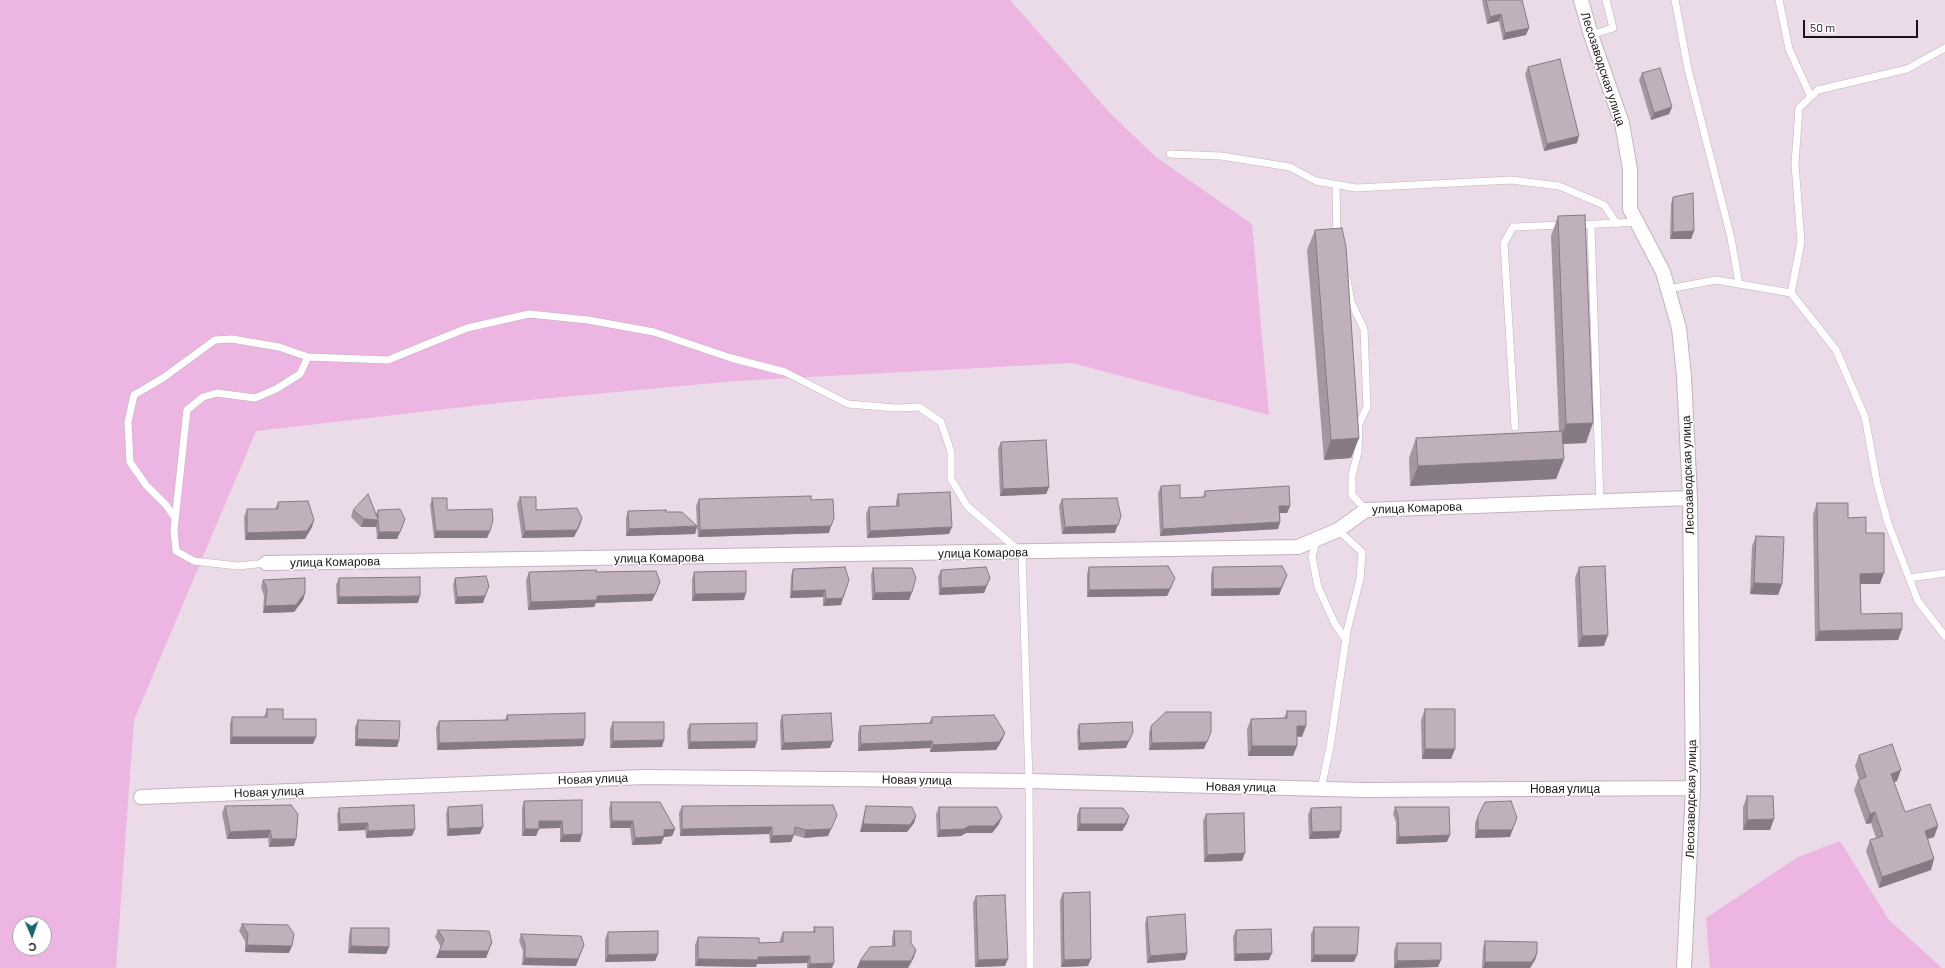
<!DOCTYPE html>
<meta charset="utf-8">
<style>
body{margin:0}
#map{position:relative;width:1945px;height:968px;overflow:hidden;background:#ebdae7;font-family:Barlow,sans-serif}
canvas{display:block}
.north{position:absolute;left:12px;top:916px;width:40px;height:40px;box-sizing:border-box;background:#fff;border:1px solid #a3a1a3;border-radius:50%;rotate:178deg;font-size:11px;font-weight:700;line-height:16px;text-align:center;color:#1a1418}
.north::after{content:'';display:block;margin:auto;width:14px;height:18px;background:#196370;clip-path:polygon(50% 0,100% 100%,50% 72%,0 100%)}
.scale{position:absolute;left:1803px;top:20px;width:115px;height:18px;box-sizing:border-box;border:2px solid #1a1418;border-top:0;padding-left:5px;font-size:12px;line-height:14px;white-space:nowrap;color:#1a1418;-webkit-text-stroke:3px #fff;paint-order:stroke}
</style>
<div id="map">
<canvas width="1945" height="968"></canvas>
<div class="north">С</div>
<div class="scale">50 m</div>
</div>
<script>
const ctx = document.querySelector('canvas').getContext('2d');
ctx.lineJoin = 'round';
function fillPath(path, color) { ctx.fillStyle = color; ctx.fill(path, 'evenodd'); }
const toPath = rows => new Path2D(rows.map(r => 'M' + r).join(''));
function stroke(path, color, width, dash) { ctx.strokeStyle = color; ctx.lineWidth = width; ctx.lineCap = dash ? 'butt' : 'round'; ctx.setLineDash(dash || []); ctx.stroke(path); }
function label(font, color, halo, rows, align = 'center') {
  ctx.font = font + ' Barlow,sans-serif'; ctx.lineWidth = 3; ctx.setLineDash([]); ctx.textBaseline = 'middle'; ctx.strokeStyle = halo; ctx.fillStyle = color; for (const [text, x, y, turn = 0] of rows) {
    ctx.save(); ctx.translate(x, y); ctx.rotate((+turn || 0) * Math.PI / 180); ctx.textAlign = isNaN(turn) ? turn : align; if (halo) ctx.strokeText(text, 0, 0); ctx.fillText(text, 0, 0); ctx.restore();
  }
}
fillPath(toPath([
 [0,0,1010,0,1109,112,1156,157,1252,224,1269,415,1072,363,735,381,498,403,256,431,134,720,116,968,0,968],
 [20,924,44,924,44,948,20,948],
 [1840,841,1889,920,1942,968,1710,968,1706,918,1798,857]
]), '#edb5e1');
const lane = toPath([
 [1675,0,1688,69,1731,238,1739,284],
 [1779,0,1789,49,1811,97],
 [1591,35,1613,28,1606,0],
 [1170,154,1221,156,1290,167,1316,181,1356,188,1511,180,1559,186,1604,205,1617,224],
 [1336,185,1337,237],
 [1578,225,1637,222],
 [1591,225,1600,502],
 [1347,280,1351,302,1364,329,1367,407,1359,424,1358,452,1352,475,1352,495,1366,510],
 [1668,289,1716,280,1791,293,1836,350,1865,417,1877,483,1888,523,1918,601,1945,636],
 [1791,293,1801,242,1795,164,1799,108,1818,90,1907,69,1945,48],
 [1515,427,1504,243,1513,227,1563,225],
 [175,518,166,505,146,485,130,462,128,422,134,395,163,378,215,340,232,339,279,347,308,357],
 [1316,541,1312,557,1318,587,1335,624,1346,640],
 [266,563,238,566,194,561,176,551,174,530,187,410,203,397,217,393,255,398,276,389,300,374,308,357,388,360,467,328,529,314,588,320,654,332,731,358,785,372,848,404,896,408,919,407,941,422,951,452,951,479,967,506,1022,553,1029,781,1030,968],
 [1909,578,1945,573],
 [1321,789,1330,747,1347,631,1360,579,1362,552,1338,530]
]);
const street = toPath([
 [1581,0,1591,35,1622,123,1630,169,1630,209,1663,272,1679,328,1684,376,1690,498,1693,788,1684,968],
 [266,563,1298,547,1338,530,1366,510,1690,498],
 [141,797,644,777,1029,781,1363,790,1693,788]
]);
stroke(lane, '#c3b3bf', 8);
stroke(street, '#c3b3bf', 16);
stroke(lane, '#fff', 7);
stroke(street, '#fff', 14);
fillPath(toPath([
 [1482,0,1522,0,1526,35,1503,40,1499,21,1487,24],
 [1528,67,1577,143,1544,151,1525,74],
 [1642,73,1672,107,1669,114,1651,120,1639,80],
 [1673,197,1694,231,1691,239,1670,239,1671,204],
 [1558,216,1586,443,1563,444,1564,459,1556,479,1410,486,1409,458,1416,438,1559,431,1551,236],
 [1315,230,1359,438,1351,458,1324,460,1307,250],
 [1001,442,1049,487,1046,494,1000,496,998,449],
 [1161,486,1180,498,1203,497,1205,491,1290,506,1287,513,1280,513,1280,522,1278,529,1160,536,1158,493],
 [898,494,949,534,867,538,866,514,869,507,896,506,896,501],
 [520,497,536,510,582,518,580,525,574,537,522,538,517,504],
 [432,498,447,510,490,531,487,538,434,538,430,505],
 [699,499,811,500,829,533,698,537,697,527,695,534,626,536,626,518,628,511,666,512,697,526,696,506],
 [1062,499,1115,533,1062,534,1059,506],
 [278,502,312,527,305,539,245,540,244,517,247,509,275,509],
 [1817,503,1848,518,1866,533,1880,584,1860,584,1861,614,1902,629,1898,640,1815,641,1813,514],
 [353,510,376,514,378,510,403,526,397,539,377,539,376,527,361,527,351,517],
 [1756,536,1782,584,1778,595,1750,594,1752,546],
 [845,567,841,605,823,606,823,597,790,598,791,576,793,569],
 [1089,567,1172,586,1167,596,1087,597,1087,574],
 [1213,567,1287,575,1279,595,1211,596,1211,574],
 [1579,567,1604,646,1578,647,1575,578],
 [873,568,912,592,909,600,872,600,871,575],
 [941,570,990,578,984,593,939,595,938,577],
 [529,572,596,572,658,589,652,601,596,603,594,607,528,610,526,580],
 [694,572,744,600,692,601,692,579],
 [339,578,418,603,337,604,336,585],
 [455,578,483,603,455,604,453,585],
 [263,580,305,593,303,600,294,612,263,613,264,596,261,587],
 [267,709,283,719,316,737,313,744,230,744,230,724,232,717,264,717],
 [1425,709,1455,749,1451,759,1422,759,1421,720],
 [1287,711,1302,737,1297,736,1293,756,1248,756,1247,729,1251,719,1284,718],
 [507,715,583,746,437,750,436,728,439,721,505,720],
 [782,715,830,748,781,750,780,722],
 [932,717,1005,733,1002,740,996,750,930,752,930,748,858,751,858,733,860,726,929,723],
 [358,720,399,740,397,747,355,746,355,727],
 [613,722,662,747,610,748,610,729],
 [690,724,755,748,688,749,687,731],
 [1079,724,1126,748,1078,750,1077,731],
 [1151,726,1204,749,1149,750,1149,733],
 [1859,755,1897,781,1894,782,1905,812,1938,826,1934,837,1927,839,1931,870,1879,888,1866,851,1870,840,1876,838,1871,823,1866,824,1854,790,1858,780,1859,779,1855,766],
 [1747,796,1770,830,1743,830,1743,807],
 [582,800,582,834,580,842,560,842,560,828,539,829,536,836,522,836,522,808,524,801],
 [611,802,675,829,672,836,664,837,661,844,632,845,630,828,610,828,609,809],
 [291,805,294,846,269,847,268,838,227,839,222,813,225,806],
 [682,806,834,822,828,836,804,838,794,835,791,842,770,843,769,834,680,836,679,813],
 [866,806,916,816,914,823,907,832,860,832,864,813],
 [448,807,480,834,447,836,446,814],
 [939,807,999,824,992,833,966,833,961,836,937,837,936,814],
 [1395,807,1447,842,1396,844,1396,822,1393,814],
 [339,808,412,836,366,838,365,830,338,831,337,815],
 [1080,808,1127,823,1122,831,1077,831,1077,815],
 [1311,808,1339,838,1309,839,1308,815],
 [1206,814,1242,861,1204,862,1203,821],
 [1478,816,1510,837,1475,838,1475,823],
 [1063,893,1088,966,1061,967,1060,900],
 [976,896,1005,966,975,967,973,903],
 [1147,917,1187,953,1185,960,1147,963,1145,924],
 [242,924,289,953,245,952,245,941,239,931],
 [814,927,832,968,807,968,807,963,757,964,756,967,695,966,695,945,698,937,759,943,780,942,780,939,783,932,813,932],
 [1314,927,1354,962,1311,962,1311,934],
 [351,928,389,947,386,954,348,953,349,935],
 [438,930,492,942,486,958,436,958,441,947,435,937],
 [1236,930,1269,960,1234,961,1233,937],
 [894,931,911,943,916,950,914,957,908,968,857,968,860,961,892,946,892,938],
 [608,932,658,954,655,961,605,962,605,939],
 [521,934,576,966,522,965,523,951,519,941],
 [1485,941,1537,953,1535,960,1530,968,1482,968,1483,948],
 [1397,943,1438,967,1394,968,1394,950]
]), '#a597a2');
fillPath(toPath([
 [1501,14,1499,21,1487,24,1490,17],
 [1529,28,1526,35,1503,40,1505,33],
 [1672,107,1669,114,1651,120,1654,113],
 [1579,136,1577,143,1544,151,1547,144],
 [1694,231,1691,239,1670,239,1673,232],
 [1593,423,1586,443,1559,444,1566,424],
 [1359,438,1351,458,1324,460,1331,440],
 [1564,459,1556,479,1410,486,1418,466],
 [1049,487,1046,494,1000,496,1003,489],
 [1279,506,1290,506,1287,513,1277,513],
 [1121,516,1115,533,1062,534,1065,527],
 [582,518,580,525,574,537,522,538,525,531],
 [364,519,378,520,376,527,361,527],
 [405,519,397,539,377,539,379,532],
 [314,520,312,527,305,539,245,540,247,533],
 [1280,522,1278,529,1160,536,1163,529],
 [697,526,695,534,626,536,629,529],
 [831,526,829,533,698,537,700,530],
 [952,527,949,534,867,538,870,531],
 [436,531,490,531,487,538,434,538],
 [1884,573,1880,584,1856,584,1860,574],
 [1287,575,1279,595,1211,596,1213,589],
 [990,578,984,593,939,595,941,588],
 [1175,578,1167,596,1087,597,1089,590],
 [660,582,652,601,596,603,594,607,528,610,531,602,597,596],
 [1754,583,1782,584,1778,595,1750,594],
 [489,586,483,603,455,604,457,597],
 [825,590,823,597,790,598,792,591],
 [912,592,909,600,872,600,875,593],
 [305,593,303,600,294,612,263,613,265,606],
 [746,593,744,600,692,601,695,594],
 [420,596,418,603,337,604,339,597],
 [843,598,841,605,823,606,826,599],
 [1902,629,1898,640,1815,641,1819,631],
 [1608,635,1604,646,1578,647,1582,636],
 [1297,726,1306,726,1302,737,1293,736],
 [1133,732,1126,748,1078,750,1080,743],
 [1211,732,1204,749,1149,750,1152,743],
 [1005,733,1002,740,996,750,930,752,933,745],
 [232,737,316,737,313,744,230,744],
 [357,739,399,740,397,747,355,746],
 [585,739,583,746,437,750,439,743],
 [664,740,662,747,610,748,613,741],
 [757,741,755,748,688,749,690,742],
 [833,741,830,748,781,750,784,743],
 [932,741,930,748,858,751,861,744],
 [1252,746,1297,746,1293,756,1248,756],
 [1425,749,1455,749,1451,759,1422,759],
 [1901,770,1897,781,1887,784,1891,774],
 [1875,812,1871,823,1866,824,1870,814],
 [837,815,828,836,804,838,806,830],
 [916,816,914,823,907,832,860,832,863,824],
 [1129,816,1127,823,1122,831,1077,831,1080,824],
 [1002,817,999,824,992,833,966,833,961,836,937,837,940,830,969,826],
 [1517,818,1510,837,1475,838,1478,830],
 [1774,819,1770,830,1743,830,1747,820],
 [539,821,562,821,560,828,536,828],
 [612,821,633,821,630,828,610,828],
 [368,823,365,830,338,831,340,824],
 [1938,826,1934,837,1921,841,1925,831],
 [483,827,480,834,447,836,449,829],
 [772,827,769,834,680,836,682,829],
 [415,829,412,836,366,838,368,831],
 [525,829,539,829,536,836,522,836],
 [675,829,672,836,664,837,661,844,632,845,635,838,664,830],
 [270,830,268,838,227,839,230,832],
 [1341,831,1339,838,1309,839,1312,832],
 [582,834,580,842,560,842,563,835],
 [794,835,791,842,770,843,772,836],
 [1450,835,1447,842,1396,844,1399,837],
 [272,839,296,839,294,846,269,847],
 [1245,853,1242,861,1204,862,1207,855],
 [1934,859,1931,870,1879,888,1882,877],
 [492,942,486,958,436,958,439,951],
 [247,945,292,946,289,953,245,952],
 [584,945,576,966,522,965,525,958],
 [351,946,389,947,386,954,348,953],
 [916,950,914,957,908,968,857,968,860,961],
 [1187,953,1185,960,1147,963,1150,956],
 [1272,953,1269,960,1234,961,1236,954],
 [1537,953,1535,960,1530,968,1483,968,1485,962],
 [658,954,655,961,605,962,608,955],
 [1314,955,1357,955,1354,962,1311,962],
 [810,956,807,963,757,964,756,967,695,966,698,959],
 [1008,959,1005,966,975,967,978,960],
 [1091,959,1088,966,1061,967,1064,960],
 [1441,960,1438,967,1394,968,1397,961],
 [834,963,832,968,808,968,810,964]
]), '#867b84');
const building = toPath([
 [1486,0,1522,0,1529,28,1505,33,1501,14,1490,17,1486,0],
 [1560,59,1579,136,1547,144,1528,67,1560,59],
 [1660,68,1672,107,1654,113,1642,73,1660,68],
 [1693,193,1694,231,1673,232,1673,197,1693,193],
 [1585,215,1593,423,1566,424,1558,216,1585,215],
 [1342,228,1346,247,1359,438,1331,440,1315,230,1342,228],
 [1562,431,1564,459,1418,466,1416,438,1562,431],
 [1046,440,1049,487,1003,489,1001,442,1046,440],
 [1180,485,1180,498,1205,497,1205,491,1289,486,1290,506,1279,506,1280,522,1163,529,1161,486,1180,485],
 [950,492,952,527,870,531,869,507,899,506,898,494,950,492],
 [368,494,378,519,378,510,400,509,405,519,400,532,379,532,378,520,364,519,353,510,368,494],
 [811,496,811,500,833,499,834,518,831,526,700,530,699,499,811,496],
 [520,497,536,497,536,510,577,508,582,518,577,530,525,531,520,497],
 [432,498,447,498,447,510,492,509,493,520,490,531,436,531,432,498],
 [1117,498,1121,516,1118,525,1065,527,1062,499,1117,498],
 [308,501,314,520,307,531,247,533,247,509,278,509,278,502,308,501],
 [1817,503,1848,503,1848,518,1866,517,1866,533,1884,533,1884,573,1860,574,1861,614,1902,613,1902,629,1819,631,1817,503],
 [666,510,666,512,682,512,697,526,629,529,628,511,666,510],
 [1756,536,1784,537,1782,584,1754,583,1756,536],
 [1168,566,1175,578,1170,589,1089,590,1089,567,1168,566],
 [1282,566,1287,575,1281,588,1213,589,1213,567,1282,566],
 [1605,566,1608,635,1582,636,1579,567,1605,566],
 [845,567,849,580,843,598,826,599,825,590,792,591,793,569,845,567],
 [986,567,990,578,986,586,941,588,941,570,986,567],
 [873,568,912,568,916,578,912,592,875,593,873,568],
 [596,570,596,572,656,571,660,582,655,594,597,596,597,600,531,602,529,572,596,570],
 [746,571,746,593,695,594,694,572,746,571],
 [486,576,489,586,485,596,457,597,455,578,486,576],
 [420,577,420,596,339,597,339,578,420,577],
 [305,578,305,593,296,605,265,606,267,589,263,580,305,578],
 [267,709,283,709,283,719,316,719,316,737,232,737,232,717,267,717,267,709],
 [1425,709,1455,709,1455,749,1425,749,1425,709],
 [1287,711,1306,711,1306,726,1297,726,1297,746,1252,746,1251,719,1287,718,1287,711],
 [1166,712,1211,712,1211,732,1207,742,1152,743,1151,726,1166,712],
 [585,713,585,739,439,743,439,721,508,720,507,715,585,713],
 [831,713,833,741,784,743,782,715,831,713],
 [994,715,1005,733,999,742,933,745,932,741,861,744,860,726,932,723,932,717,994,715],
 [358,720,400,721,399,740,357,739,358,720],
 [613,722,664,722,664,740,613,741,613,722],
 [1132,722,1133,732,1129,741,1080,743,1079,724,1132,722],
 [757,723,757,741,690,742,690,724,757,723],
 [1892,744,1901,770,1891,774,1905,812,1930,804,1938,826,1925,831,1934,859,1882,877,1870,840,1883,836,1875,812,1870,814,1858,780,1866,777,1859,755,1892,744],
 [1747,796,1773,796,1774,819,1747,820,1747,796],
 [582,800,582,834,563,835,562,821,539,821,539,829,525,829,524,801,582,800],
 [1511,801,1517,818,1512,830,1478,830,1478,816,1485,802,1511,801],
 [611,802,660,802,675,829,664,830,664,836,635,838,633,821,612,821,611,802],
 [291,805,298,814,296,839,272,839,270,830,230,832,225,806,291,805],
 [414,805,415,829,368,831,368,823,340,824,339,808,414,805],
 [482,805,483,827,449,829,448,807,482,805],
 [833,805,837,815,831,829,806,830,795,827,794,835,772,836,772,827,682,829,682,806,833,805],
 [866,806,912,807,916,816,910,825,863,824,866,806],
 [939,807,997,807,1002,817,994,826,969,826,964,829,940,830,939,807],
 [1341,807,1341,831,1312,832,1311,808,1341,807],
 [1395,807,1449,807,1450,835,1399,837,1398,815,1395,807],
 [1080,808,1123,808,1129,816,1125,824,1080,824,1080,808],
 [1244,813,1245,853,1207,855,1206,814,1244,813],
 [1090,892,1091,959,1064,960,1063,893,1090,892],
 [1005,895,1008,959,978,960,976,896,1005,895],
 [1185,914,1187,953,1150,956,1147,917,1185,914],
 [242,924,288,925,294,934,292,946,247,945,248,934,242,924],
 [814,927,833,927,834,963,810,964,810,956,758,957,758,960,698,959,698,937,759,938,759,943,783,942,783,932,815,932,814,927],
 [1314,927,1359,927,1357,955,1314,955,1314,927],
 [351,928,389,928,389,947,351,946,351,928],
 [1271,929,1272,953,1236,954,1236,930,1271,929],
 [438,930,489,931,492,942,488,951,439,951,444,940,438,930],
 [658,931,658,954,608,955,608,932,658,931],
 [894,931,911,931,911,943,916,950,911,961,860,961,870,947,895,946,894,931],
 [521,934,581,936,584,945,578,959,525,958,525,944,521,934],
 [1485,941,1537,942,1537,953,1532,962,1485,962,1485,941],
 [1397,943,1441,943,1441,960,1397,961,1397,943]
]);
fillPath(building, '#c0b0bc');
stroke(building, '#867b84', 1);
label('12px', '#1a1418', '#fff', [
 ["Лесозаводская улица",1603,69,72],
 ["Лесозаводская улица",1688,475,-92],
 ["улица Комарова",1417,508,-2],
 ["улица Комарова",983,553,-1],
 ["улица Комарова",659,558,-1],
 ["улица Комарова",335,562,-1],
 ["Новая улица",593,779,-2],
 ["Новая улица",917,780,1],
 ["Новая улица",1241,787,1],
 ["Новая улица",1565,789],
 ["Новая улица",269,792,-2],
 ["Лесозаводская улица",1691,799,-89]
]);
</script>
